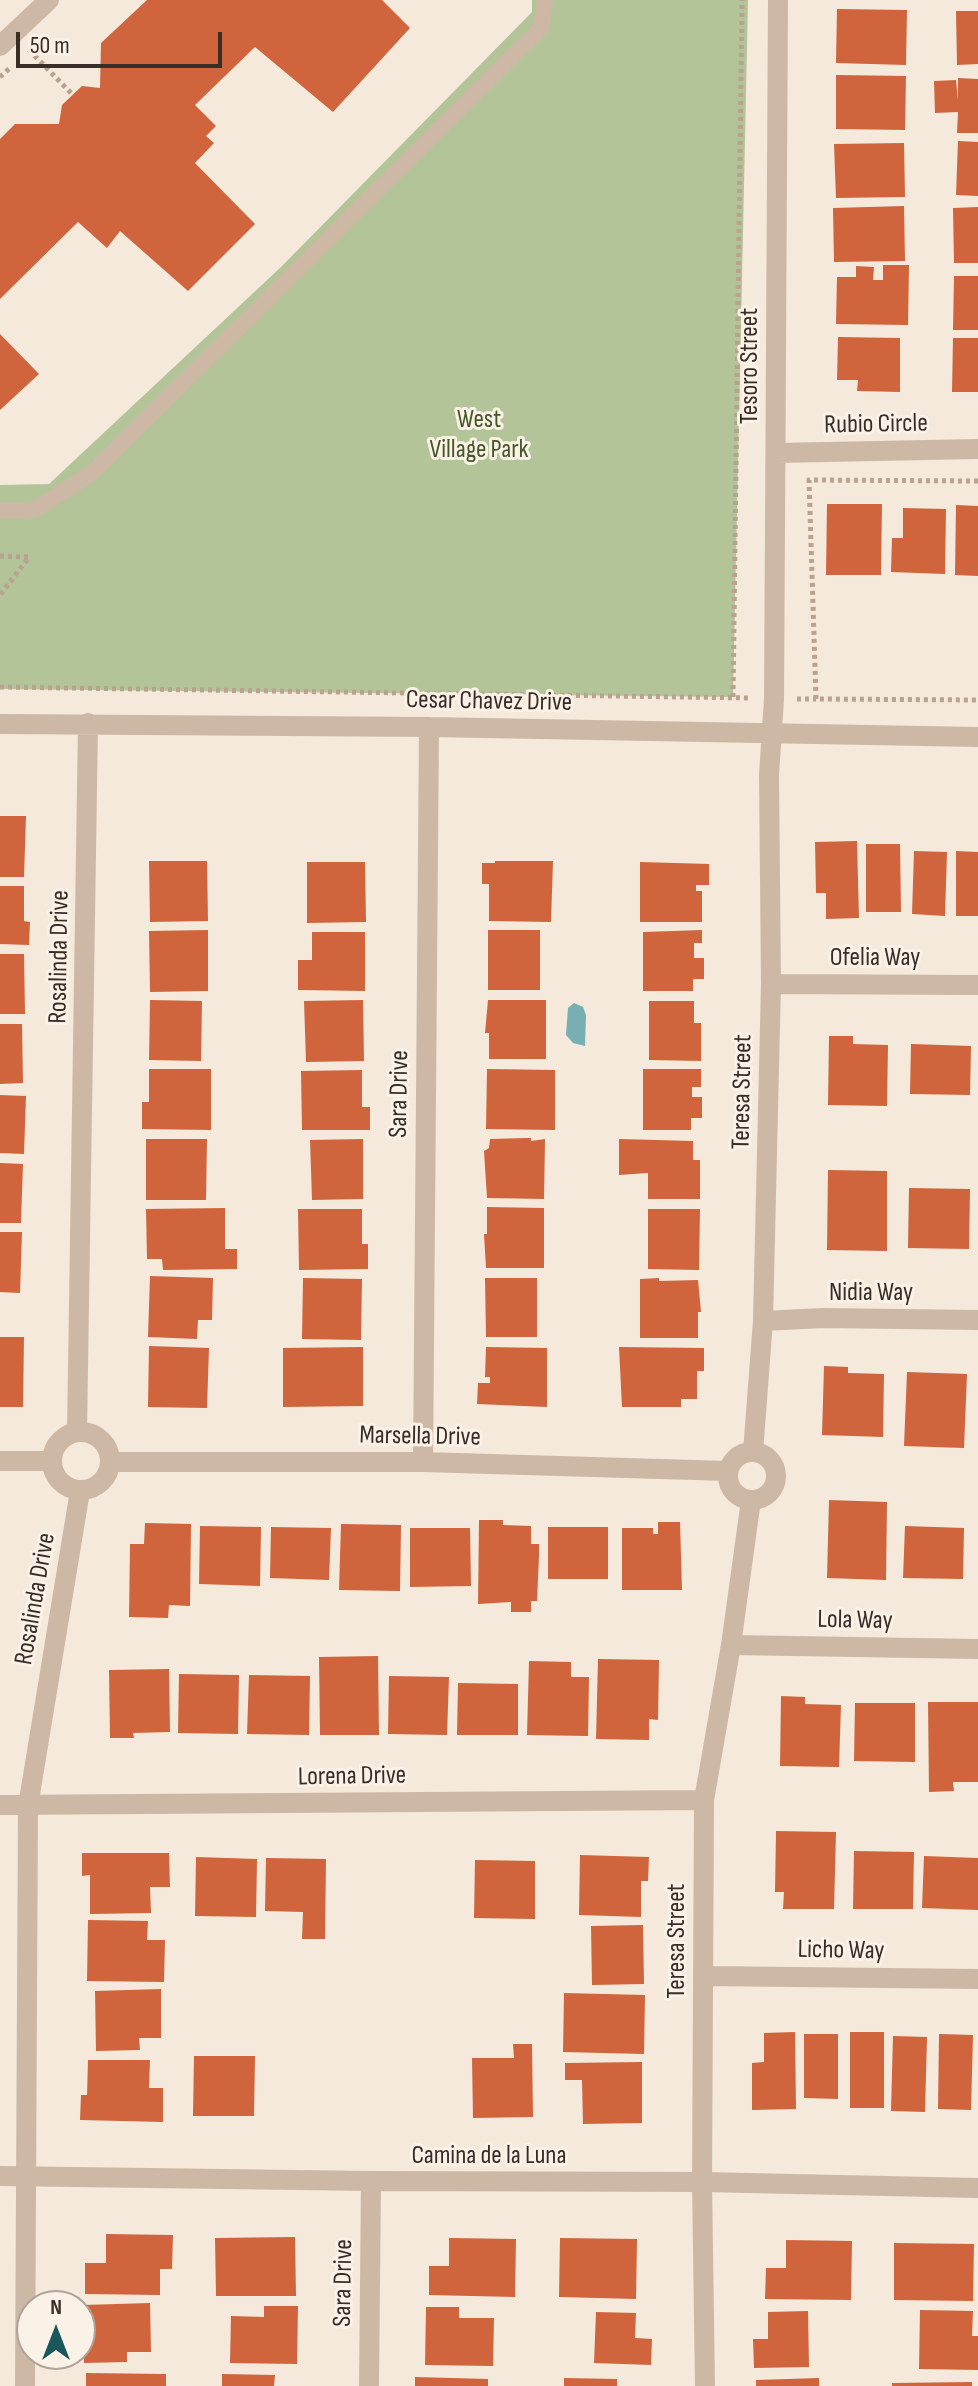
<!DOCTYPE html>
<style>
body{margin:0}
#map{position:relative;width:978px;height:2386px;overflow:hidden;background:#f4e9da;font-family:"Sofia Sans Condensed",sans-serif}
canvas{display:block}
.north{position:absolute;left:16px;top:2290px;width:80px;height:80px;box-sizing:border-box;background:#fbf2e7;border:2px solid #ada39a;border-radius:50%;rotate:0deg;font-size:22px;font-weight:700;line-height:32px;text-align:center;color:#382d27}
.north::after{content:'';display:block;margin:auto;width:28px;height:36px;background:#19575d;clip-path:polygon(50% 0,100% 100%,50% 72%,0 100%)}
.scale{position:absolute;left:16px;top:32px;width:206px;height:36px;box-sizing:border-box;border:4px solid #382d27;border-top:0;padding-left:10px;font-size:24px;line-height:28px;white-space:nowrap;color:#382d27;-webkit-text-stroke:6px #fbf2e7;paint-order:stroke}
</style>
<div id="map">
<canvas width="978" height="2386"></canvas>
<div class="north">N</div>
<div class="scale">50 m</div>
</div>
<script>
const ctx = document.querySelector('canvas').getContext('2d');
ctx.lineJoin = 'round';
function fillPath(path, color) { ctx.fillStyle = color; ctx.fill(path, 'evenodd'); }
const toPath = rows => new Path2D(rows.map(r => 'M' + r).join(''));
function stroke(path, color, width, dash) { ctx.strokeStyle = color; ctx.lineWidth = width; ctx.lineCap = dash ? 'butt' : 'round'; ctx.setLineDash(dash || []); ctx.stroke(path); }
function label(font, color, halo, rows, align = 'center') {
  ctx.font = font + ' "Sofia Sans Condensed",sans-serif'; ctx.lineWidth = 6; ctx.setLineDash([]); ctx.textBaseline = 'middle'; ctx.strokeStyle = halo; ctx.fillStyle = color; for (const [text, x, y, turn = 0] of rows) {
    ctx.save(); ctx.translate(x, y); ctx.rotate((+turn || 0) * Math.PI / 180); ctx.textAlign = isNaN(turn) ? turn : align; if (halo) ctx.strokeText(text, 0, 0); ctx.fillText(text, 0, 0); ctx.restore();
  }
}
fillPath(toPath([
 [532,0,748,0,733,697,0,689,0,485,49,484,281,267,532,12]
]), '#b4c499');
fillPath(toPath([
 [574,1003,583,1007,586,1015,585,1046,573,1043,566,1035,568,1008]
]), '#77afb3');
fillPath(toPath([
 [147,0,382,0,410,28,333,112,255,47,195,105,216,126,206,136,214,143,195,163,255,224,188,291,120,231,107,248,78,222,0,299,0,139,15,124,59,124,62,105,82,86,100,88,101,43],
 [837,9,907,10,906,65,836,63],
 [956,11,978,11,978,64,957,65],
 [836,75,906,76,905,130,836,129],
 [958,78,978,79,978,133,957,133,958,112,935,113,934,81,956,80,958,100],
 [958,141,978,142,978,196,956,195],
 [904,143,905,197,836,198,834,144],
 [904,206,905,261,834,262,833,208],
 [978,207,978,263,954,263,953,208],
 [883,265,909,265,908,325,836,324,837,277,856,277,856,266,874,267,873,280,883,280],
 [954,276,978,276,978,330,953,330],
 [0,334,39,374,0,410],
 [838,337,900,338,900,392,857,391,858,380,837,380],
 [953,338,978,338,978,392,952,392],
 [827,504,882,504,881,575,826,575],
 [956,505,978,506,978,576,955,575],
 [903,508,946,509,945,574,891,572,892,538,903,538],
 [0,816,26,816,24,877,0,877],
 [857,841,859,918,826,919,826,893,816,893,815,842],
 [866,844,900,844,901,912,866,912],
 [914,851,947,852,945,916,912,914],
 [956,851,978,852,978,916,956,916],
 [149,861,207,861,208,921,150,922],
 [495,861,553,861,551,922,489,921,489,884,482,884,482,863,495,863],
 [307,862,365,862,366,922,307,923],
 [640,862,709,864,709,885,696,885,696,891,702,891,702,922,640,922],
 [0,886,24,886,24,921,30,922,29,945,0,944],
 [208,930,208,991,150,992,149,931],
 [488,930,540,930,540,990,488,990],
 [702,930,702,943,694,943,694,958,704,958,704,979,693,979,693,991,643,991,643,932],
 [312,932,365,932,365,991,298,990,298,960,312,960],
 [0,954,24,954,25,1014,0,1014],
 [150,1000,202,1001,201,1061,149,1060],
 [363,1000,364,1061,306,1062,304,1001],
 [488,1000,546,1000,546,1059,489,1059,489,1033,485,1033],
 [649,1001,694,1001,694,1023,701,1023,701,1061,649,1060],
 [0,1024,22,1024,23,1083,0,1084],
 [829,1036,853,1036,853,1044,888,1045,887,1106,828,1105],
 [911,1044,971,1046,970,1095,910,1094],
 [149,1069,211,1069,211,1130,142,1129,142,1102,149,1102],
 [487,1069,555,1070,555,1130,486,1129],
 [643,1069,701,1069,701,1087,692,1087,692,1097,702,1097,702,1118,691,1118,691,1130,643,1130],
 [362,1070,362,1107,370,1107,370,1130,302,1130,301,1071],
 [0,1095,26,1096,24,1154,0,1153],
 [526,1138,531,1138,531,1141,545,1139,544,1199,487,1198,484,1151,489,1148,490,1139],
 [146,1139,207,1139,206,1200,146,1200],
 [363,1139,363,1199,312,1200,310,1140],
 [619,1139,693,1141,693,1160,700,1160,700,1199,648,1199,648,1173,619,1175],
 [0,1163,23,1164,21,1223,0,1223],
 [828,1170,887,1171,887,1251,827,1250],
 [909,1188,970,1189,969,1249,908,1248],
 [487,1207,544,1208,544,1268,486,1268,484,1234,487,1234],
 [225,1208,225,1249,237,1249,237,1269,163,1270,162,1259,147,1259,146,1209],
 [298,1209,362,1209,362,1244,368,1244,368,1269,299,1270],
 [648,1209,700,1209,699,1270,648,1269],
 [0,1232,22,1232,20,1293,0,1292],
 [150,1276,213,1278,212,1320,198,1320,197,1339,148,1337],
 [303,1278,362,1279,361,1340,302,1339],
 [485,1278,537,1278,537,1337,486,1337],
 [659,1278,659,1281,698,1280,701,1312,698,1312,698,1338,640,1338,640,1279],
 [0,1337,24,1337,23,1407,0,1407],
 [149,1346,209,1348,207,1408,148,1407],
 [363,1347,363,1406,283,1407,283,1348],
 [486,1347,547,1348,547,1407,477,1404,478,1383,490,1383,490,1377,485,1377],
 [619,1347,704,1348,704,1371,697,1371,697,1399,681,1399,681,1407,622,1407],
 [824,1366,848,1367,848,1373,884,1374,883,1437,822,1435],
 [907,1372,967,1374,964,1448,904,1446],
 [829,1500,887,1502,886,1580,827,1578],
 [479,1520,503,1520,503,1525,531,1526,531,1544,539,1544,539,1556,537,1601,531,1601,531,1612,511,1612,511,1602,478,1604],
 [658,1522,680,1522,682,1590,622,1590,622,1528,653,1528,653,1534,658,1534],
 [145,1523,191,1524,190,1606,169,1605,168,1618,129,1617,130,1544,144,1544],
 [341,1524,401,1525,400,1591,339,1590],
 [200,1526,261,1527,260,1586,199,1584],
 [905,1526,964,1528,963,1579,903,1578],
 [271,1527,331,1528,329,1580,270,1578],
 [548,1527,608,1527,608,1579,548,1579],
 [410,1528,470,1528,471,1586,410,1587],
 [378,1656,379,1735,320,1735,319,1657],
 [598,1659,659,1660,658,1720,649,1719,649,1740,596,1739],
 [529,1661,571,1662,571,1677,589,1677,588,1736,527,1735],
 [169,1669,170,1732,133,1733,134,1738,110,1738,109,1670],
 [179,1674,239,1675,238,1734,178,1733],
 [249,1675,310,1676,309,1735,247,1734],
 [389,1676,449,1677,447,1735,388,1734],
 [458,1683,518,1684,518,1735,457,1735],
 [781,1696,805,1697,805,1704,841,1705,839,1767,780,1766],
 [928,1702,978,1702,978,1782,953,1782,954,1791,929,1792],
 [855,1703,915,1703,915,1762,854,1761],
 [776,1831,836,1832,834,1909,783,1909,784,1892,775,1892],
 [854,1851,914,1852,913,1909,853,1909],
 [82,1853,169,1853,170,1887,150,1887,151,1913,90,1914,90,1875,82,1876],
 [580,1855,649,1857,648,1881,641,1881,641,1917,579,1915],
 [924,1856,978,1858,978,1910,922,1908],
 [196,1857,257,1859,256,1917,195,1916],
 [266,1858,326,1859,325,1939,302,1939,303,1912,265,1911],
 [475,1860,535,1861,535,1919,474,1918],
 [88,1920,148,1921,147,1940,165,1940,164,1982,87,1981],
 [643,1925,644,1984,592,1985,591,1926],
 [161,1989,161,2038,139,2038,140,2050,96,2051,95,1991],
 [564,1993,645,1995,644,2054,563,2052],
 [795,2032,796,2109,752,2110,752,2063,764,2062,764,2033],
 [850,2032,884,2032,884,2108,850,2108],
 [804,2034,838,2034,838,2099,804,2098],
 [939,2034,973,2035,971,2110,938,2109],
 [893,2036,927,2037,925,2112,891,2111],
 [513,2044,532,2044,533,2117,473,2118,472,2058,514,2058],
 [194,2056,255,2056,254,2116,193,2116],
 [88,2060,150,2060,149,2088,163,2088,163,2122,80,2120,81,2095,87,2095],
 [642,2062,642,2123,583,2124,582,2080,565,2080,565,2063],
 [106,2234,173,2235,172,2269,160,2269,160,2295,85,2294,85,2263,106,2263],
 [295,2237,296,2296,216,2296,215,2238],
 [449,2238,516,2239,515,2297,429,2295,429,2266,449,2266],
 [560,2238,637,2239,636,2299,559,2297],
 [786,2240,852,2241,851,2300,765,2299,766,2268,786,2268],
 [894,2243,974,2244,973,2301,894,2300],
 [150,2303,151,2352,127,2352,127,2362,84,2363,83,2305],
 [264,2306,298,2306,297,2364,230,2363,231,2316,264,2317],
 [426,2307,459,2307,459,2318,494,2318,493,2366,425,2365],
 [920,2310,973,2311,972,2336,978,2336,978,2370,919,2369],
 [808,2311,809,2367,754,2368,753,2339,768,2339,768,2312],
 [596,2312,636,2313,635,2338,652,2339,651,2365,594,2363],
 [86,2373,166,2374,166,2386,86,2386],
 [222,2374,275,2375,274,2386,222,2386],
 [415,2377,488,2379,488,2386,415,2386],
 [564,2378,617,2379,617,2386,564,2386],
 [819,2378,819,2386,756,2386,756,2380],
 [972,2382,972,2386,892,2386,892,2383]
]), '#d0643c');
stroke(toPath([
 [29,50,73,95],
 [0,77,11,67],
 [978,481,809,480,816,699,978,700],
 [0,556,29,557,0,595],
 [0,687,751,698],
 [733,697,742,0],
 [797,699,816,699]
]), '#b9a28f', 5, [4, 4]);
stroke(toPath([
 [0,511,34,510,92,473,541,28,545,0]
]), '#cdb8a5', 16);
stroke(toPath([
 [0,46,49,0],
 [776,453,978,449],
 [0,724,429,727,978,737],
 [771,984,978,985],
 [763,1321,823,1318,978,1320],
 '52 1461a29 29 0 1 1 58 0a29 29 0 1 1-58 0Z',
 [77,1432,88,723],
 [753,1452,763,1321,771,984,769,775,774,699,778,0],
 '728 1476a24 24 0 1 1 48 0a24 24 0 1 1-48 0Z',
 [0,1461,51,1461],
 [110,1462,423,1462,728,1471],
 [423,1462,429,727],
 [731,1645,978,1649],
 [0,1805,704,1800],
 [703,1976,978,1979],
 [0,2176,371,2181,702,2182,978,2188],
 [25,2386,28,1806,80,1491],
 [369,2386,371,2181],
 [705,2386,702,2182,704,1800,731,1645,751,1500]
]), '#cdb8a5', 20);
label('26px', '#382d27', '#fbf2e7', [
 ["Tesoro Street",750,366,-90],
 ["Rubio Circle",876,425,-1],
 ["Cesar Chavez Drive",489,702,1],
 ["Rosalinda Drive",60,957,-89],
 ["Ofelia Way",875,958],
 ["Teresa Street",743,1092,-89],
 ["Sara Drive",400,1094,-89],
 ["Nidia Way",871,1293],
 ["Marsella Drive",420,1437,1],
 ["Rosalinda Drive",36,1599,-80],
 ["Lola Way",855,1621,1],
 ["Lorena Drive",352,1777,-1],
 ["Teresa Street",677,1941,-90],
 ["Licho Way",841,1951,1],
 ["Camina de la Luna",489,2156],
 ["Sara Drive",344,2283,-89]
]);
label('26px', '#465829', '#fbf2e7', [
 ["West",479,420],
 ["Village Park",479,450]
]);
</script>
